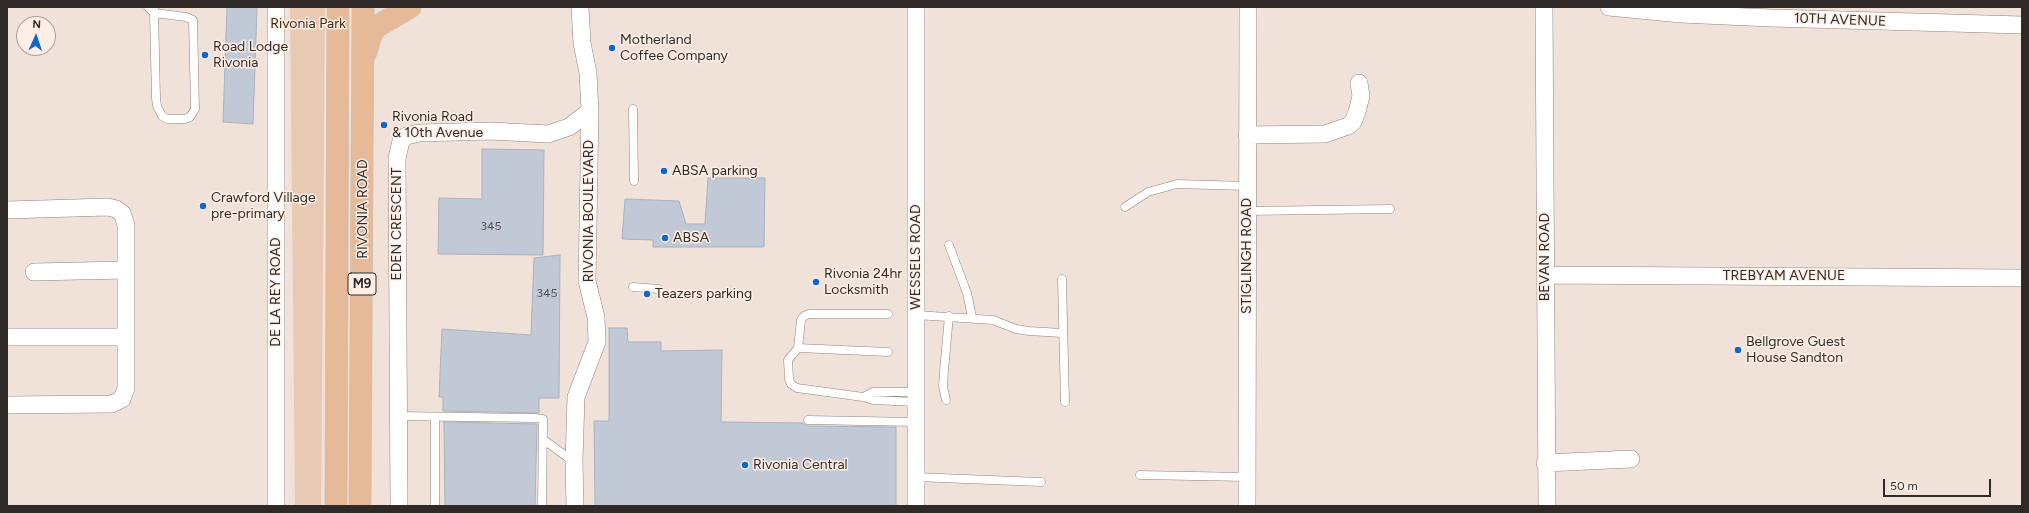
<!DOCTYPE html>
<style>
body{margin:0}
#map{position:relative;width:2029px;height:513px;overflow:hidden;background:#f1e2d9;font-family:Figtree,sans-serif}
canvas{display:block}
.frame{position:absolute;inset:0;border:8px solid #2f2a27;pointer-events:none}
.north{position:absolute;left:16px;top:16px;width:40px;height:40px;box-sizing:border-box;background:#feefe6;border:1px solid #aba09a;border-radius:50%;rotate:3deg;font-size:11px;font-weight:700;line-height:16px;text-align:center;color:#2f2a27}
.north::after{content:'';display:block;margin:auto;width:14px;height:18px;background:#1066cf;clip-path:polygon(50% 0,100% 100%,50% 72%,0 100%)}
.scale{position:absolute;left:1883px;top:479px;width:108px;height:18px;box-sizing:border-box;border:2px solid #2f2a27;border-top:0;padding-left:5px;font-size:12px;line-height:14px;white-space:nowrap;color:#2f2a27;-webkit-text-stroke:3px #feefe6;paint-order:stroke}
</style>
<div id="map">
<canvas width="2029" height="513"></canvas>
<div class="frame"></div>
<div class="north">N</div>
<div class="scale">50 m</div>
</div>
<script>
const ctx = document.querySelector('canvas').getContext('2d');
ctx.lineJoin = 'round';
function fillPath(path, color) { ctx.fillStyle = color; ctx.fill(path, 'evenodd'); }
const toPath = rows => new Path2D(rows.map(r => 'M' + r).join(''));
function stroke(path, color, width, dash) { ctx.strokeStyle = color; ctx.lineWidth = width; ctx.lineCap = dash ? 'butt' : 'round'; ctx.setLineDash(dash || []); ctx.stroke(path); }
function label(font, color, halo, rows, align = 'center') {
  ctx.font = font + ' Figtree,sans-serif'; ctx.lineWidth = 3; ctx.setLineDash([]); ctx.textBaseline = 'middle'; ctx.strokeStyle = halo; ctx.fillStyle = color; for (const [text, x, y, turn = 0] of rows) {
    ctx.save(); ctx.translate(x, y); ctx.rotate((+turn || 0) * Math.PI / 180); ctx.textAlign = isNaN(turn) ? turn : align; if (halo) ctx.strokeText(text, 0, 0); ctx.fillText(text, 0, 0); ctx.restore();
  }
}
fillPath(toPath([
 [290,7,325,7,321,506,295,506]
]), '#e8c9b4');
const building = toPath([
 [227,7,257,7,253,124,223,122,227,7],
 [482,149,544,150,543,255,438,254,439,198,482,199,482,149],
 [708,178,765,178,764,247,653,247,653,240,622,239,625,199,679,201,686,224,705,224,708,178],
 [560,255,559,398,539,398,539,413,443,411,443,397,439,397,442,329,531,335,534,258,560,255],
 [609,328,627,328,628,342,661,342,661,351,722,350,721,422,803,423,808,426,896,427,896,506,595,506,594,421,609,421,609,328],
 [444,422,537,424,535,506,445,506,444,422]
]);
fillPath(building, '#c1c9d6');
stroke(building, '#a9b1bd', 1);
const service = toPath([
 [148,7,154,13,186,17,193,20,195,109,190,117,185,119,167,119,162,116,157,106,156,98,154,13,154,7],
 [633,109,634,181],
 [1125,207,1148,192,1177,184,1247,186],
 [1247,211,1390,209],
 [949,245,967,293,972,317],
 [1062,279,1065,402],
 [633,287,659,289],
 [888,314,809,314,804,316,801,320,798,348,788,360,789,379,791,384,797,388,863,397,873,400,916,402],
 [916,315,993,320,1016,329,1029,331,1062,333],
 [798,348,888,352],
 [863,397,873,392,915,392],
 [946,400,943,386,944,371,949,316],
 [397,416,535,418,543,419,542,506],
 [435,418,435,506],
 [808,420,915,422],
 [544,440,574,462],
 [1140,475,1247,477],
 [915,477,1041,482]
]);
const minor = toPath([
 [1544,7,1547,506],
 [1609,7,1681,14,1771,18,2022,25],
 [1247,135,1325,134,1348,126,1353,122,1357,112,1361,96,1359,83],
 [7,210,108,207,116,209,122,213,126,225,126,388,122,399,112,404,7,405],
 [34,272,125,270],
 [1546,275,2022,278],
 [7,337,125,337],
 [1545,463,1631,459],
 [276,506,276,7],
 [399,506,397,158,401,141,406,136,419,133,490,131,548,134,569,127,590,111],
 [575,506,574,462,576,397,597,342,596,317,587,281,590,111,588,73,582,43,580,7],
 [916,506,916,7],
 [1247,506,1248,7]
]);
const primary = toPath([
 [366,52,371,35,376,27,410,7],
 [336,506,338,7],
 [360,506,363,7]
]);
stroke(service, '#90837b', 9);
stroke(minor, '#90837b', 18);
stroke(primary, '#c9c8c7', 23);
stroke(service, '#fff', 8);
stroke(minor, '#fff', 17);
stroke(primary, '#e6b998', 22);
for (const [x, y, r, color] of [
 [612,48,4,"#1066cf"],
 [205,55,4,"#1066cf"],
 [384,125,4,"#1066cf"],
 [664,171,4,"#1066cf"],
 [203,206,4,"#1066cf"],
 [665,238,4,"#1066cf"],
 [816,282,4,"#1066cf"],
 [647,294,4,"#1066cf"],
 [1738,350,4,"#1066cf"],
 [745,465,4,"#1066cf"]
]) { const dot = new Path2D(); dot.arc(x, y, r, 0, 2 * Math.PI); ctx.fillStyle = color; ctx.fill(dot); stroke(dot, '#feefe6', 1.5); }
label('12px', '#545253', null, [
 ["345",491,226],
 ["345",547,293]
]);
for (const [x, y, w] of [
 [362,284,28]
]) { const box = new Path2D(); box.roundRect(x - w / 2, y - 11, w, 22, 3); ctx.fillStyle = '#feefe6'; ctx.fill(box); stroke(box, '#2f2a27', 1); }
label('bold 13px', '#2f2a27', null, [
 ["M9",362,284]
]);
label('14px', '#2f2a27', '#feefe6', [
 ["10TH AVENUE",1840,20,2],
 ["RIVONIA ROAD",363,209,-90],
 ["RIVONIA BOULEVARD",589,211,-90],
 ["EDEN CRESCENT",397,224,-90],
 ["STIGLINGH ROAD",1247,256,-90],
 ["WESSELS ROAD",916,257,-90],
 ["BEVAN ROAD",1545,257,-90],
 ["TREBYAM AVENUE",1784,276],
 ["DE LA REY ROAD",276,292,-90]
]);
label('14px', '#44250d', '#feefe6', [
 ["Rivonia Park",308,24]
]);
label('14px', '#2f2a27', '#feefe6', [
 ["Motherland",620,40],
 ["Coffee Company",620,56],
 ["Road Lodge",213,47],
 ["Rivonia",213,63],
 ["Rivonia Road",392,117],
 ["& 10th Avenue",392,133],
 ["ABSA parking",672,171],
 ["Crawford Village",211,198],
 ["pre-primary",211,214],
 ["ABSA",673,238],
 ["Rivonia 24hr",824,274],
 ["Locksmith",824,290],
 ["Teazers parking",655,294],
 ["Bellgrove Guest",1746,342],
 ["House Sandton",1746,358],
 ["Rivonia Central",753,465]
], 'left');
</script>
